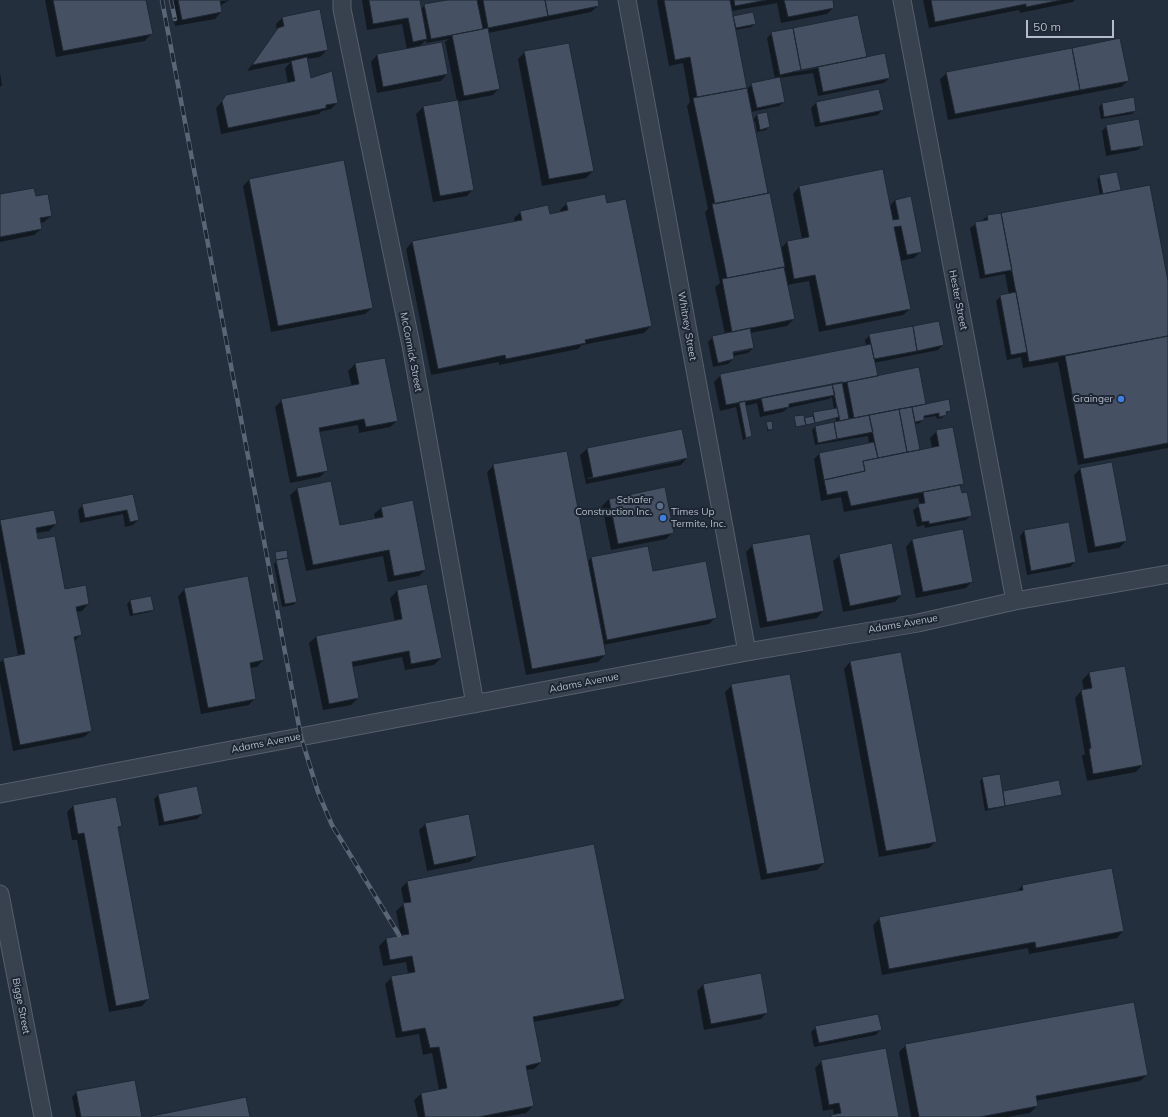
<!DOCTYPE html>
<style>
body{margin:0}
#map{position:relative;width:1168px;height:1117px;overflow:hidden;background:#242f3e;font-family:Mulish,sans-serif}
canvas{display:block}
.scale{position:absolute;left:1026px;top:20px;width:88px;height:18px;box-sizing:border-box;border:2px solid #b4bcc9;border-top:0;padding-left:5px;font-size:12px;line-height:14px;white-space:nowrap;color:#b4bcc9;-webkit-text-stroke:3px #1d2633;paint-order:stroke}
</style>
<div id="map">
<canvas width="1168" height="1117"></canvas>
<div class="scale">50 m</div>
</div>
<script>
const ctx = document.querySelector('canvas').getContext('2d');
ctx.lineJoin = 'round';
function fillPath(path, color) { ctx.fillStyle = color; ctx.fill(path, 'evenodd'); }
const toPath = rows => new Path2D(rows.map(r => 'M' + r).join(''));
function stroke(path, color, width, dash) { ctx.strokeStyle = color; ctx.lineWidth = width; ctx.lineCap = dash ? 'butt' : 'round'; ctx.setLineDash(dash || []); ctx.stroke(path); }
function label(font, color, halo, rows, align = 'center') {
  ctx.font = font + ' Mulish,sans-serif'; ctx.lineWidth = 4; ctx.setLineDash([]); ctx.textBaseline = 'middle'; ctx.strokeStyle = halo; ctx.fillStyle = color; for (const [text, x, y, turn = 0] of rows) {
    ctx.save(); ctx.translate(x, y); ctx.rotate((+turn || 0) * Math.PI / 180); ctx.textAlign = isNaN(turn) ? turn : align; if (halo) ctx.strokeText(text, 0, 0); ctx.fillText(text, 0, 0); ctx.restore();
  }
}
fillPath(toPath([
 [45,0,145,0,151,34,145,41,56,57],
 [170,0,229,0,220,6,221,12,215,19,175,26],
 [362,0,419,0,421,9,425,5,452,0,597,0,598,6,591,12,488,33,499,88,493,95,457,102,473,189,467,196,433,202,416,114,423,107,457,101,445,42,449,39,426,43,426,40,418,48,447,74,441,81,377,93,371,62,377,55,407,50,402,24,367,30],
 [658,0,832,0,833,8,827,14,781,23,777,3,732,11,733,17,755,24,751,27,735,30,747,89,752,84,775,79,767,38,772,33,866,58,889,78,884,83,818,96,813,73,779,78,784,102,779,106,751,112,753,120,757,115,769,127,766,130,757,132,755,121,753,121,767,194,780,249,787,242,802,239,793,194,799,187,889,207,895,200,921,251,914,258,900,261,910,309,903,315,819,332,809,281,787,285,794,319,787,326,750,333,753,348,748,353,733,356,733,359,728,364,713,367,708,342,713,337,725,334,715,287,720,283,705,212,708,209,687,106,690,102,683,63,669,66,657,1],
 [821,65,818,68,797,72,796,70],
 [749,348,749,350,728,354,728,352],
 [923,0,1075,0,1073,2,1020,13,1019,10,929,28],
 [282,18,327,50,320,57,307,59,311,79,337,103,331,109,322,111,319,114,221,134,216,108,227,96,288,84,285,68,291,62,247,71,277,31,276,24],
 [525,52,593,171,586,178,542,186,518,59],
 [0,73,2,85,0,87],
 [947,73,1128,81,1121,87,948,120,940,79],
 [878,90,882,110,878,115,815,127,811,108,816,103],
 [1102,104,1135,111,1132,114,1101,119,1099,107],
 [1107,126,1143,145,1138,150,1106,156,1102,131],
 [1100,176,1120,190,1118,192,1168,287,1168,448,1078,465,1058,362,1023,368,1021,357,1007,360,996,301,1001,296,1009,295,1005,274,980,279,970,228,988,216,1100,195,1097,179],
 [249,180,372,308,365,314,271,332,243,186],
 [0,195,35,197,51,216,44,222,40,223,41,229,34,235,0,242],
 [567,203,606,204,651,326,644,333,582,345,578,349,499,365,499,362,431,375,406,249,412,242,515,222,514,218,521,212,549,215,561,213,560,210],
 [870,335,943,345,938,350,874,363,877,377,925,403,923,406,950,410,942,418,937,419,936,416,923,418,920,423,914,424,917,451,932,448,930,438,937,431,963,483,959,487,971,515,966,520,925,528,924,525,917,527,913,510,920,505,918,498,844,512,841,497,821,501,814,459,819,454,869,444,868,436,815,445,812,430,815,427,836,423,836,418,795,427,795,417,804,419,813,417,813,413,834,410,832,397,829,399,788,408,783,412,760,417,757,403,745,406,751,436,743,440,736,407,720,411,714,382,721,375,866,346,865,340],
 [384,359,397,421,390,427,359,433,358,425,319,432,327,470,320,477,290,483,275,407,282,400,352,387,348,371,355,364],
 [767,423,772,429,771,430,767,431],
 [682,430,687,458,681,465,586,484,580,455,587,449],
 [681,459,681,461,588,479,587,478],
 [494,465,587,562,591,558,648,547,653,572,716,617,709,624,603,645,605,655,598,662,526,675,487,472],
 [1080,469,1126,541,1119,548,1088,553,1074,475],
 [330,482,339,526,375,519,374,514,381,508,412,502,425,570,419,576,388,582,383,556,306,571,290,495,297,489],
 [664,488,673,532,666,539,611,550,602,506,609,499],
 [133,495,138,520,133,525,125,527,123,514,80,523,78,510,83,505],
 [0,521,56,524,49,531,36,533,37,540,64,591,88,604,82,611,76,612,80,635,74,642,91,731,84,737,13,751,0,682,0,662,4,659,18,656,0,560],
 [962,530,972,581,966,588,916,598,906,547,912,540],
 [1024,531,1075,562,1070,567,1027,575,1020,536],
 [753,545,823,611,817,618,760,628,746,552],
 [275,553,296,602,293,605,282,607,274,564,276,562],
 [840,555,901,595,895,602,843,612,833,561],
 [426,585,441,658,434,665,405,670,402,657,352,667,358,698,351,705,323,710,309,643,316,637,395,622,390,598,397,591],
 [185,589,263,660,257,667,249,668,255,698,249,705,201,714,178,596],
 [130,601,153,609,150,612,130,616,127,604],
 [850,662,936,841,929,848,879,857,844,669],
 [1124,667,1142,765,1136,772,1087,781,1082,756,1085,754,1075,698,1081,691,1084,691,1082,680,1089,673],
 [732,685,824,863,817,870,761,880,725,692],
 [983,778,1002,793,1061,794,985,811,980,781],
 [159,794,202,814,197,819,159,826,154,799],
 [73,806,121,826,117,829,148,999,142,1006,109,1012,77,840,72,840,67,812],
 [426,824,476,856,470,862,427,871,419,830],
 [407,882,624,999,618,1006,533,1022,541,1062,534,1069,526,1070,533,1106,526,1113,504,1117,418,1117,414,1100,421,1094,439,1090,432,1053,423,1055,419,1034,396,1038,385,984,392,977,408,974,406,962,383,966,379,946,386,939,401,936,396,911,404,904,401,888],
 [1022,886,1123,931,1117,938,1029,954,1028,948,882,975,873,925,880,918,1016,892],
 [703,985,767,1012,761,1019,704,1030,697,991],
 [816,1027,880,1030,876,1035,814,1047,811,1032],
 [906,1045,1147,1075,1140,1081,1035,1101,1037,1106,1030,1113,1007,1117,911,1117,899,1052],
 [822,1061,898,1117,830,1117,834,1115,833,1109,823,1111,815,1068],
 [77,1092,141,1117,76,1117,72,1097]
]), '#0007');
const building = toPath([
 [53,0,146,0,153,34,63,51,53,0],
 [178,0,227,0,220,1,222,12,182,20,178,0],
 [369,0,420,0,427,39,413,42,408,18,373,24,369,0],
 [447,0,477,0,483,29,431,39,424,4,447,0],
 [483,0,545,0,548,16,488,28,483,0],
 [545,0,598,0,599,6,548,16,545,0],
 [664,0,730,0,747,88,697,97,690,57,675,60,664,0],
 [734,0,766,0,735,6,734,0],
 [784,0,833,0,834,8,788,17,784,0],
 [931,0,1061,0,1026,7,1026,4,935,22,931,0],
 [320,9,328,50,252,65,278,28,284,26,282,17,320,9],
 [753,12,756,24,736,28,733,16,753,12],
 [858,15,867,57,801,70,793,28,858,15],
 [488,28,500,89,464,96,452,35,488,28],
 [793,28,801,70,780,75,771,32,793,28],
 [1120,38,1129,81,1080,90,1072,48,1120,38],
 [442,42,448,74,383,87,377,54,442,42],
 [569,43,594,171,549,179,524,51,569,43],
 [1072,48,1080,90,955,114,946,72,1072,48],
 [885,53,890,78,823,92,818,67,885,53],
 [307,57,311,78,332,71,338,103,326,105,326,108,228,128,222,101,226,95,295,81,291,61,307,57],
 [780,77,785,102,757,108,751,83,780,77],
 [747,88,768,193,715,204,693,98,747,88],
 [879,89,884,110,820,123,816,102,879,89],
 [1134,97,1136,111,1104,117,1102,103,1134,97],
 [458,100,474,190,440,196,423,106,458,100],
 [767,112,770,127,760,130,757,114,767,112],
 [1139,119,1144,146,1111,151,1106,125,1139,119],
 [344,160,373,308,278,326,249,179,344,160],
 [883,169,893,220,899,219,895,200,911,196,922,252,907,255,901,226,894,227,911,309,826,326,815,275,794,279,787,241,809,237,799,186,883,169],
 [1117,172,1121,190,1103,194,1099,175,1117,172],
 [1150,185,1168,281,1168,336,1029,362,1001,213,1150,185],
 [34,188,36,196,48,194,52,216,40,218,42,229,0,237,0,194,34,188],
 [770,193,785,267,727,278,712,204,770,193],
 [605,194,607,203,626,199,652,326,585,340,586,343,506,359,505,355,438,369,412,241,522,220,520,211,548,205,550,214,568,210,566,202,605,194],
 [1001,213,1012,270,985,275,975,222,988,220,987,215,1001,213],
 [784,267,795,319,732,332,722,279,784,267],
 [1016,292,1027,352,1011,355,1000,295,1016,292],
 [939,321,944,345,917,351,913,326,939,321],
 [913,326,917,351,874,359,869,334,913,326],
 [750,328,754,348,733,352,734,359,718,363,712,336,750,328],
 [1168,336,1168,443,1084,459,1065,356,1168,336],
 [871,344,878,376,726,405,720,374,871,344],
 [385,358,398,421,366,427,364,419,319,428,328,471,297,477,281,399,359,384,355,363,385,358],
 [919,367,926,404,854,418,847,382,919,367],
 [842,382,849,419,840,421,832,384,842,382],
 [832,384,835,395,789,404,789,407,764,412,761,398,832,384],
 [949,399,951,411,946,412,947,415,939,417,939,413,924,416,924,420,915,422,912,407,949,399],
 [745,401,752,436,746,438,739,402,745,401],
 [912,407,920,450,907,452,899,409,912,407],
 [837,408,839,417,815,423,813,412,837,408],
 [899,409,907,452,878,458,869,415,899,409],
 [804,415,806,425,796,427,794,416,804,415],
 [869,415,873,432,837,439,834,422,869,415],
 [813,416,815,423,806,425,804,418,813,416],
 [772,421,773,429,768,430,766,422,772,421],
 [834,422,837,439,818,443,815,426,834,422],
 [953,427,964,484,851,506,847,491,827,495,824,480,865,471,863,461,939,446,936,430,953,427],
 [682,429,688,458,593,478,587,448,682,429],
 [874,442,878,458,863,461,865,471,824,480,819,453,874,442],
 [567,451,606,655,532,669,493,464,567,451],
 [1112,462,1127,541,1095,547,1080,468,1112,462],
 [331,481,340,525,383,517,381,507,413,500,426,570,394,576,389,550,313,565,297,488,331,481],
 [960,485,962,493,967,492,972,516,929,524,929,521,922,522,918,504,925,503,923,492,960,485],
 [665,487,674,533,618,544,609,499,665,487],
 [133,494,139,520,130,522,127,510,85,518,82,504,133,494],
 [54,510,57,524,36,528,38,539,55,536,65,589,86,585,89,604,76,607,82,635,74,637,92,731,20,745,3,658,25,654,0,520,54,510],
 [1069,522,1076,562,1031,571,1024,530,1069,522],
 [963,529,973,582,923,592,912,539,963,529],
 [810,534,824,611,767,622,752,544,810,534],
 [892,543,902,595,850,606,839,554,892,543],
 [648,546,653,571,706,561,717,618,607,640,591,557,648,546],
 [287,550,288,558,276,560,275,552,287,550],
 [288,558,297,602,285,604,276,560,288,558],
 [248,576,264,660,250,663,256,699,208,708,184,588,248,576],
 [427,584,442,658,411,664,409,651,352,662,359,698,329,704,316,636,402,619,397,590,427,584],
 [151,596,154,610,133,614,130,600,151,596],
 [901,652,937,842,886,851,850,661,901,652],
 [1125,666,1143,765,1093,774,1089,749,1091,748,1081,690,1092,688,1089,672,1125,666],
 [790,674,825,863,767,874,731,684,790,674],
 [1000,774,1005,806,988,809,982,777,1000,774],
 [1059,780,1062,795,1005,806,1003,791,1059,780],
 [197,786,203,814,164,822,158,794,197,786],
 [116,797,122,826,118,827,150,999,116,1006,84,833,78,834,73,805,116,797],
 [469,814,477,856,434,865,425,823,469,814],
 [594,844,625,999,533,1017,542,1062,526,1066,534,1106,479,1117,425,1117,421,1093,447,1088,439,1047,430,1048,425,1028,402,1032,391,976,415,972,412,956,390,960,386,938,409,934,403,903,411,902,407,881,594,844],
 [1112,868,1124,931,1036,948,1035,942,889,969,879,917,1023,890,1022,885,1112,868],
 [761,973,768,1013,711,1024,703,984,761,973],
 [1134,1002,1148,1075,1036,1096,1038,1106,980,1117,919,1117,905,1044,1134,1002],
 [878,1014,882,1030,819,1043,815,1026,878,1014],
 [886,1048,899,1117,831,1117,831,1115,841,1113,839,1103,829,1105,821,1060,886,1048],
 [135,1080,142,1117,81,1117,76,1091,135,1080],
 [246,1097,250,1117,152,1117,152,1116,246,1097]
]);
fillPath(building, '#455162');
stroke(building, '#1f2835', 1);
const minor = toPath([
 [342,0,342,9,411,345,475,704],
 [627,0,747,652],
 [902,0,1015,601],
 [0,794,747,652,918,623,1015,601,1168,574],
 [0,894,43,1117]
]);
stroke(minor, '#565f6c', 19);
stroke(minor, '#38414e', 17);
const rail = toPath([
 [162,0,301,737,318,792,332,825,399,935],
 [171,0,175,19]
]);
stroke(rail, '#5a6575', 4.5);
stroke(rail, '#1d2633', 3, [9]);
for (const [x, y, r, color] of [
 [1121,399,4,"#3f7fe0"],
 [660,506,4,"#5c6f8a"],
 [663,518,4,"#3f7fe0"]
]) { const dot = new Path2D(); dot.arc(x, y, r, 0, 2 * Math.PI); ctx.fillStyle = color; ctx.fill(dot); stroke(dot, '#1d2633', 1.5); }
label('10px', '#b4bcc9', '#1d2633', [
 ["Hester Street",958,300,79],
 ["Whitney Street",687,326,80],
 ["McCormick Street",411,352,79],
 ["Adams Avenue",903,624,-10],
 ["Adams Avenue",584,683,-11],
 ["Adams Avenue",266,743,-11],
 ["Bigge Street",21,1006,79]
]);
label('10px', '#b4bcc9', '#1d2633', [
 ["Grainger",1113,399],
 ["Schafer",652,500],
 ["Construction Inc.",652,512],
 ["Times Up",671,512,"left"],
 ["Termite, Inc.",671,524,"left"]
], 'right');
</script>
